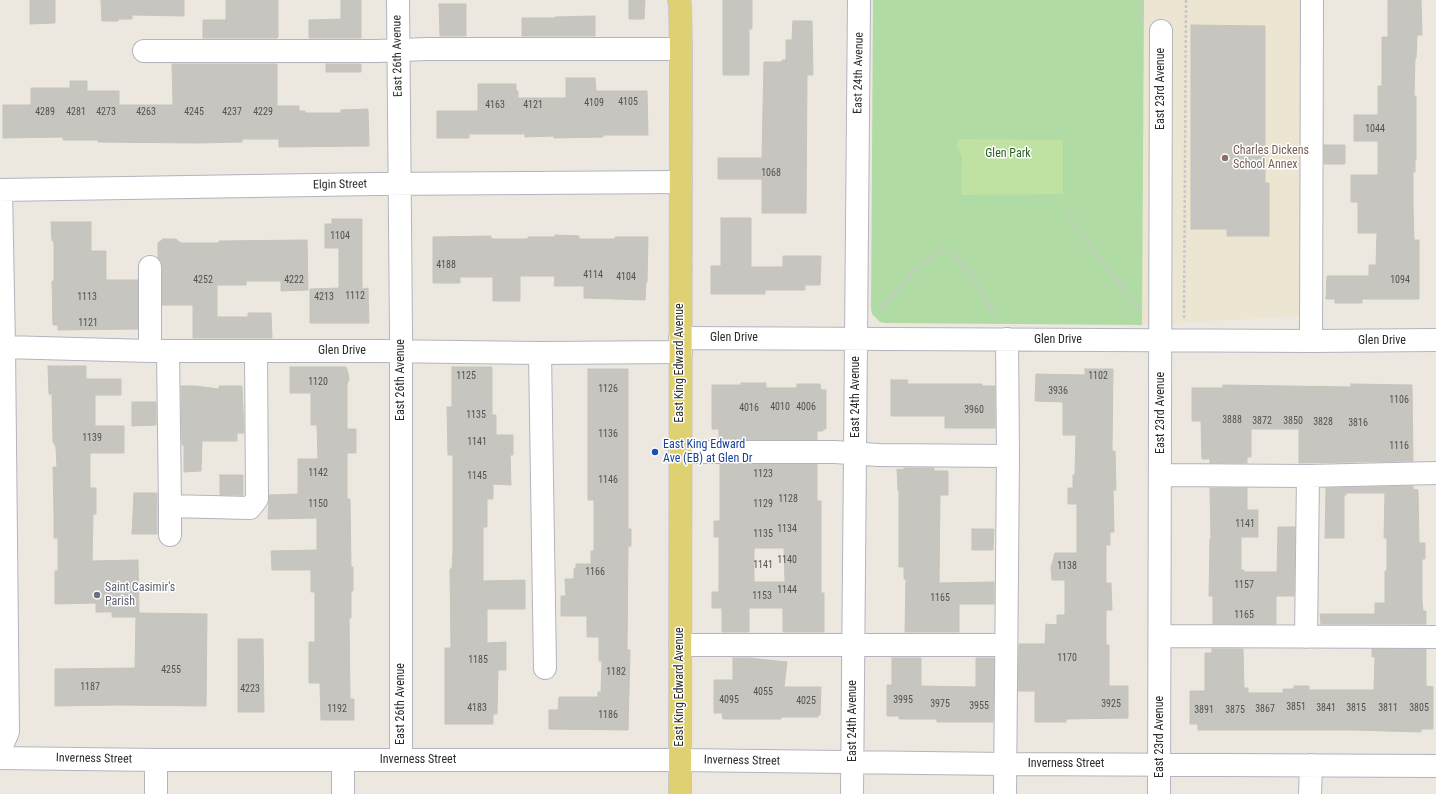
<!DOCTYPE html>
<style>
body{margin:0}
canvas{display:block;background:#ece8e0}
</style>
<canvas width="1436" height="794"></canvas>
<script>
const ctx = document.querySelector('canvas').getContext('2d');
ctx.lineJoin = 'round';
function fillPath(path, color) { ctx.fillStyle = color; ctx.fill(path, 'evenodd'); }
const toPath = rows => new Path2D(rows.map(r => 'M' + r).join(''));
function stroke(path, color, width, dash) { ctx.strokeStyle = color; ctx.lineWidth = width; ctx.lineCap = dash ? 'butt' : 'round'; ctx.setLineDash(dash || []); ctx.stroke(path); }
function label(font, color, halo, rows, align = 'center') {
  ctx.font = font + ' "Roboto Condensed",sans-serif'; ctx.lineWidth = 3; ctx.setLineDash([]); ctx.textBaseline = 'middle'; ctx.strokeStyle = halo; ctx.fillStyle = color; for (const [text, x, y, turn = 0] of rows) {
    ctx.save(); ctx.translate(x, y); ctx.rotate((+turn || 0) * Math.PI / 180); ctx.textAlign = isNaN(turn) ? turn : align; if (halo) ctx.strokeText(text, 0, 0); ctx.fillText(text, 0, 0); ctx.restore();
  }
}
fillPath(toPath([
 [1144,0,1306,0,1306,316,1142,325]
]), '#ebe5d2');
fillPath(toPath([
 [873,0,1144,0,1142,325,885,323,880,322,872,314,871,308]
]), '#b1dba4');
fillPath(toPath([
 [958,139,1063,140,1063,194,961,195,962,156,956,147]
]), '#bfe1a1');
const building = toPath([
 [30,0,55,0,55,23,30,24,30,0],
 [101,0,184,0,184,16,132,15,132,19,118,19,118,21,102,21,101,0],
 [226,0,278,0,278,37,277,38,203,38,203,20,226,20,226,0],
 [341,0,361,0,361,38,309,38,309,20,341,19,341,0],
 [629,0,645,0,644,19,629,19,629,0],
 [723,0,752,0,752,29,749,29,749,75,723,75,723,0],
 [1388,0,1421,0,1422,35,1417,35,1416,58,1415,58,1414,96,1416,96,1416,160,1415,160,1415,172,1413,172,1413,206,1414,240,1419,240,1419,299,1362,299,1362,303,1335,303,1335,299,1326,299,1327,276,1369,276,1369,265,1376,265,1377,233,1358,233,1358,202,1351,202,1351,175,1378,175,1378,141,1354,141,1354,115,1378,115,1378,86,1382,86,1382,37,1388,37,1388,0],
 [439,4,466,4,466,36,440,36,439,4],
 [595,16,595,36,522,36,522,18,555,18,555,17,595,16],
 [793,21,812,21,813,75,807,75,806,213,762,213,762,179,718,179,718,158,762,158,764,62,782,62,782,60,786,60,786,40,792,40,793,21],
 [1191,25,1265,26,1265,183,1269,183,1269,236,1227,236,1227,229,1191,229,1191,25],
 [172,64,277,64,277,106,299,106,299,111,305,111,305,113,341,113,341,110,368,109,369,146,279,147,279,139,242,139,242,142,196,143,98,142,98,140,63,140,63,137,3,138,3,105,31,105,31,88,70,88,70,81,87,81,87,91,119,91,119,105,173,105,172,64],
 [326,64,361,64,361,72,326,72,326,64],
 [566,78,595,78,596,91,647,91,648,135,603,135,603,137,554,138,554,136,525,137,525,134,469,134,469,138,437,138,437,111,478,111,478,84,516,84,516,91,518,91,518,98,566,98,566,78],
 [1324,145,1345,145,1345,164,1324,164,1324,145],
 [721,218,751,218,751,267,783,267,783,256,821,256,820,285,805,285,805,290,765,290,765,294,711,294,711,266,721,266,721,218],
 [332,219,362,219,362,289,368,288,369,323,310,323,310,289,339,288,339,248,325,248,325,224,332,224,332,219],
 [51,222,91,222,91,251,106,251,106,280,138,280,138,329,58,330,58,325,53,325,52,281,54,281,54,241,52,241,51,222],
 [555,235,579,236,579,239,615,239,615,237,648,237,647,282,646,282,645,300,584,298,584,286,554,286,555,276,520,276,520,301,493,301,493,277,460,277,460,283,433,283,433,237,491,236,491,239,528,239,528,237,555,237,555,235],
 [163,239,176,239,181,243,219,243,219,241,307,240,308,290,281,291,281,281,246,281,246,285,217,285,217,317,248,317,248,313,271,313,272,338,193,338,193,305,162,305,162,267,161,261,158,258,158,243,163,239],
 [48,366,86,366,86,379,121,379,121,395,95,395,95,426,124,426,124,453,90,453,90,488,96,488,96,514,93,514,92,561,138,560,139,613,207,614,206,706,119,705,55,706,55,669,135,668,136,617,112,617,112,612,96,612,96,603,55,604,55,571,58,571,58,538,54,538,54,514,53,467,57,467,56,447,53,442,52,394,49,394,48,366],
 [290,367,346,367,348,373,349,380,347,384,347,429,356,429,356,453,347,453,347,499,350,499,351,567,353,567,353,591,351,591,351,618,349,618,350,699,354,699,354,720,321,720,320,683,309,683,309,642,315,642,315,592,311,592,311,570,272,570,271,551,317,550,317,518,268,519,269,495,298,494,298,459,318,459,317,425,311,425,311,393,290,393,290,367],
 [452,367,492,367,492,415,496,415,496,435,513,435,513,455,510,455,511,485,493,484,493,499,487,499,487,527,483,527,483,581,525,580,525,609,487,609,487,643,506,642,506,670,498,670,497,714,493,714,493,724,445,724,445,648,451,648,450,569,452,569,453,552,453,455,448,455,447,407,452,407,452,367],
 [588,369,628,369,628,529,631,529,631,546,628,546,627,650,630,650,628,730,549,729,549,710,558,710,559,697,598,697,598,692,601,692,602,661,599,661,599,637,587,637,587,616,561,616,561,596,566,596,565,579,574,579,574,569,576,568,576,564,591,564,591,551,594,551,594,500,588,500,588,369],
 [1085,369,1113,369,1112,451,1115,451,1116,490,1113,490,1114,532,1110,532,1110,545,1106,545,1106,583,1111,583,1112,610,1106,610,1106,645,1109,645,1109,686,1128,686,1128,718,1066,719,1066,722,1035,722,1035,691,1018,691,1019,644,1045,644,1046,624,1057,625,1057,615,1065,615,1065,580,1052,580,1051,568,1055,553,1077,553,1077,504,1068,504,1068,488,1073,488,1073,475,1075,475,1076,435,1063,435,1063,402,1035,401,1036,374,1085,375,1085,369],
 [891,380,908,380,907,384,982,384,982,386,995,386,995,428,945,428,945,416,891,416,891,380],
 [741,383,766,383,766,388,797,388,797,384,820,384,821,390,826,390,826,429,823,429,823,431,817,431,817,440,719,440,719,429,712,429,712,385,742,385,741,383],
 [1351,384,1412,385,1413,461,1299,463,1299,429,1251,429,1251,457,1247,457,1247,463,1210,463,1210,459,1202,459,1201,421,1192,421,1192,388,1223,388,1223,385,1351,387,1351,384],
 [181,386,195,386,219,389,219,386,242,386,244,433,237,433,237,441,202,441,201,471,184,472,184,445,182,445,181,386],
 [132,402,156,402,156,425,132,426,132,402],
 [720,464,817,464,817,501,821,501,821,593,824,593,824,632,783,632,783,608,749,608,749,632,722,632,722,608,712,608,712,592,719,592,719,537,714,537,714,521,720,521,720,464],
 [754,548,784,548,785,582,754,582,754,548],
 [904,468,934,468,934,471,948,471,948,495,940,495,939,583,994,582,994,604,959,604,959,632,905,632,906,579,904,579,904,567,899,567,899,490,898,490,897,469,904,470,904,468],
 [220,475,243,475,243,495,220,495,220,475],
 [1413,486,1413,489,1418,490,1419,543,1425,543,1425,559,1422,559,1422,601,1423,611,1426,611,1426,624,1321,624,1320,614,1375,614,1375,603,1385,603,1385,571,1387,571,1387,538,1384,538,1385,493,1346,493,1346,495,1344,495,1344,538,1325,538,1326,488,1413,486],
 [1210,488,1247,488,1247,510,1258,510,1258,537,1241,537,1241,570,1244,570,1244,572,1277,572,1278,527,1295,527,1294,596,1276,596,1276,624,1213,624,1213,596,1209,596,1210,539,1211,539,1210,488],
 [134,493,157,493,157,534,132,534,134,493],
 [972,529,994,529,993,550,972,550,972,529],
 [238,639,263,639,264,712,238,712,238,639],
 [1212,649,1243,649,1244,688,1248,688,1248,693,1283,693,1283,689,1294,689,1294,686,1309,686,1309,690,1374,690,1375,657,1372,657,1372,649,1426,649,1426,686,1433,687,1433,729,1421,729,1421,732,1355,730,1198,730,1198,724,1190,724,1190,691,1205,691,1205,653,1212,653,1212,649],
 [733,658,749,658,787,662,784,687,821,687,820,715,818,715,818,717,781,717,781,719,723,719,722,713,714,713,714,680,733,680,733,658],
 [892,658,921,658,921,686,976,687,976,658,994,658,993,722,937,722,937,719,899,719,899,716,887,716,887,685,892,685,892,658]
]);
fillPath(building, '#c7c5bf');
stroke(building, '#c7c4ba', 1);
const minor = toPath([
 [398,0,401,333,401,760],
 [144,51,377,51,427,49,681,49],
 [0,190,377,184,681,182],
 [680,338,1311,341,1436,340],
 [1311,341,1312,0],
 [4,347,150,351,378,351,540,353,681,352],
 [150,351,150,267],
 [168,351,170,506,250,508,257,499,256,351],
 [540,353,545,668],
 [680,452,835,452,879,455,1008,456],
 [1161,475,1308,476,1436,473],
 [170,506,170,535],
 [1160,636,1436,637],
 [1306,637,1308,476],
 [680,645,1006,645],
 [0,750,8,732,4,347,1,190],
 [0,758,156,760,680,760,1005,764,1436,766],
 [343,760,343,794],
 [156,794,156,760],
 [852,794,859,0],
 [1005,794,1008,456,1007,339],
 [1159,794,1161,31],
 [1310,794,1311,765]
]);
const major = toPath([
 [679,0,680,5,681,49,680,794]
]);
stroke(minor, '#b3b4be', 24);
stroke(major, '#c8c8c8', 24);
stroke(toPath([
 [1140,23,1140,0],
 [1065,213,1139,309],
 [880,310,922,263,942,250,950,251,972,277,994,316],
 [1184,318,1186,0]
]), '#c8c8c8', 2.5, [3, 2]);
stroke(minor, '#fff', 22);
stroke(major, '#dfd171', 22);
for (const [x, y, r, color] of [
 [1225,158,4,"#8d6e63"],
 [655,452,4,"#1a4fb4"],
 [97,595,4,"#6b7280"]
]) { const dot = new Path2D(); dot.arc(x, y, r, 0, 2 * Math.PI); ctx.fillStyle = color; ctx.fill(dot); stroke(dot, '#fff', 1.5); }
label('10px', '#535251', null, [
 ["4105",628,102],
 ["4109",594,103],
 ["4163",495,105],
 ["4121",533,105],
 ["4289",45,112],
 ["4281",76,112],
 ["4273",106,112],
 ["4263",146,112],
 ["4245",194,112],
 ["4237",232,112],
 ["4229",263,112],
 ["1044",1375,129],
 ["1068",771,173],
 ["1104",340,236],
 ["4188",446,265],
 ["4114",593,275],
 ["4104",626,277],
 ["4252",203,280],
 ["4222",294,280],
 ["1094",1400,280],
 ["1112",355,296],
 ["1113",87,297],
 ["4213",324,297],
 ["1121",88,323],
 ["1125",466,376],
 ["1102",1098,376],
 ["1120",318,382],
 ["1126",608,389],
 ["3936",1058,391],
 ["1106",1399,400],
 ["4010",780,407],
 ["4006",806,407],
 ["4016",749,408],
 ["3960",974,410],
 ["1135",476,415],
 ["3888",1232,420],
 ["3872",1262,421],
 ["3850",1293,421],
 ["3828",1323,422],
 ["3816",1358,423],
 ["1136",608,434],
 ["1139",92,438],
 ["1141",477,442],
 ["1116",1399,446],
 ["1142",318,473],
 ["1123",763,474],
 ["1145",477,476],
 ["1146",608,480],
 ["1128",788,499],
 ["1150",318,504],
 ["1129",763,504],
 ["1141",1245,524],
 ["1134",787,529],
 ["1135",763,534],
 ["1140",787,560],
 ["1141",763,565],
 ["1138",1067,566],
 ["1166",595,572],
 ["1157",1244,585],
 ["1144",787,590],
 ["1153",762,596],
 ["1165",940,598],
 ["1165",1244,615],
 ["1170",1067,658],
 ["1185",478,660],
 ["4255",171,670],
 ["1182",616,672],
 ["1187",90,687],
 ["4223",250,689],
 ["4055",763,692],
 ["4095",729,700],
 ["3995",903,700],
 ["4025",806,701],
 ["3975",940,704],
 ["3925",1111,704],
 ["3955",979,706],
 ["3851",1296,707],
 ["4183",477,708],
 ["3841",1326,708],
 ["3815",1356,708],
 ["3811",1388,708],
 ["3805",1419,708],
 ["1192",337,709],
 ["3867",1265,709],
 ["3891",1204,710],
 ["3875",1235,710],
 ["1186",608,715]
]);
label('12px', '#2c2c2c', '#fff', [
 ["East 26th Avenue",398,56,-91],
 ["East 24th Avenue",859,73,-89],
 ["East 23rd Avenue",1161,89,-90],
 ["Elgin Street",340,185,-1],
 ["Glen Drive",734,338],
 ["Glen Drive",1058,340],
 ["Glen Drive",1382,341],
 ["Glen Drive",342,351],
 ["East King Edward Avenue",680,363,-90],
 ["East 26th Avenue",401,380,-90],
 ["East 24th Avenue",856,397,-90],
 ["East 23rd Avenue",1161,413,-90],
 ["East King Edward Avenue",680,687,-90],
 ["East 26th Avenue",401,704,-90],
 ["East 24th Avenue",853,721,-90],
 ["East 23rd Avenue",1160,737,-90],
 ["Inverness Street",94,759,1],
 ["Inverness Street",418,760],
 ["Inverness Street",742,761,1],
 ["Inverness Street",1066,764]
]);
label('12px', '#785e54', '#fff', [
 ["Charles Dickens",1233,151],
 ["School Annex",1233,165]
], 'left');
label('12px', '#2a6024', '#fff', [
 ["Glen Park",1008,154]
]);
label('12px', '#164399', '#fff', [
 ["East King Edward",663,445],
 ["Ave (EB) at Glen Dr",663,459]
], 'left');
label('12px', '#5b616d', '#fff', [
 ["Saint Casimir's",105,588],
 ["Parish",105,602]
], 'left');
</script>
